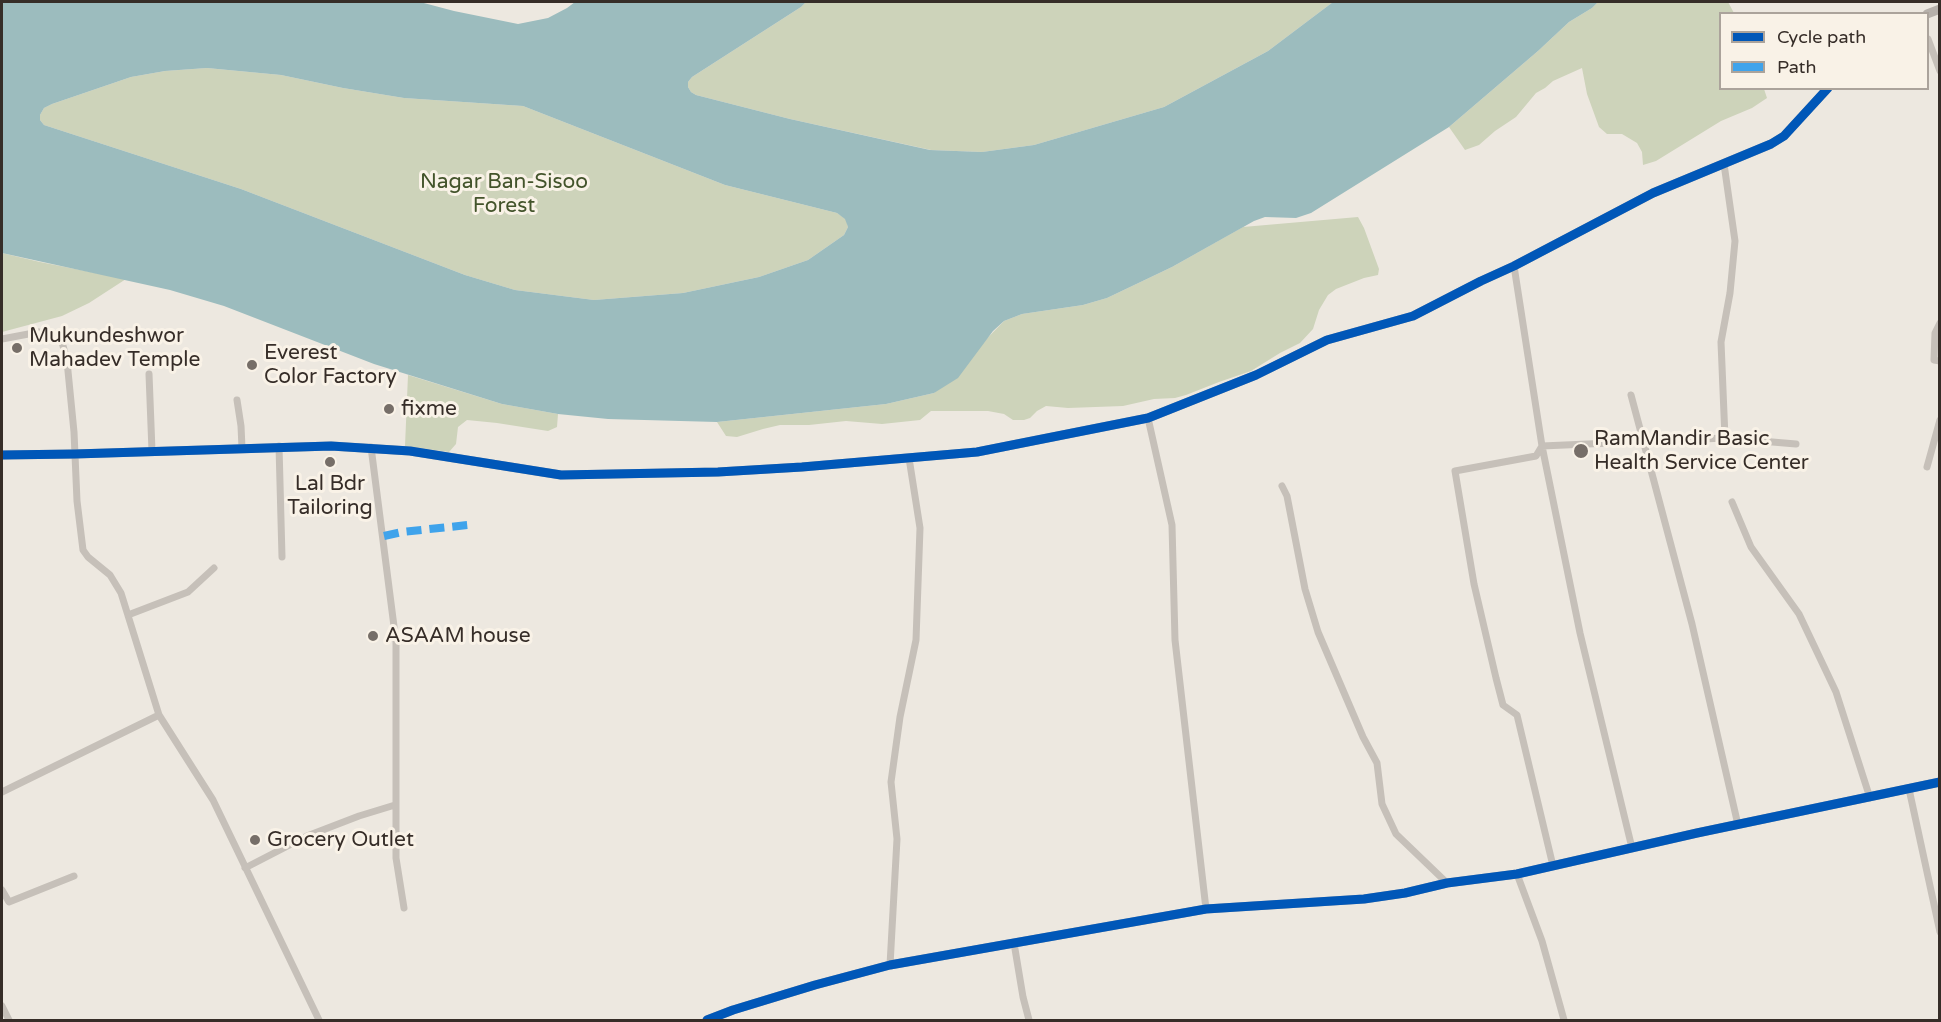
<!DOCTYPE html>
<style>
body{margin:0}
#map{position:relative;width:1941px;height:1022px;overflow:hidden;background:#ede8e0;font-family:"Varela Round",sans-serif}
canvas{display:block}
.frame{position:absolute;inset:0;border:3px solid #362d28;pointer-events:none}
.legend{position:absolute;left:1719px;top:12px;width:210px;height:78px;box-sizing:border-box;background:#f9f2e7;border:2px solid #aba39b;margin:0;padding:8px 10px;list-style:none;font-size:18px;color:#362d28}
.legend li{display:flex;align-items:center;gap:12px;height:30px}
.legend b{width:30px;border:2px solid #aba39b}
</style>
<div id="map">
<canvas width="1941" height="1022"></canvas>
<div class="frame"></div>
<ul class="legend">
<li><b style="height:8px;background:#0057b8"></b>Cycle path</li>
<li><b style="height:8px;background:#3fa3eb"></b>Path</li>
</ul>
</div>
<script>
const ctx = document.querySelector('canvas').getContext('2d');
ctx.lineJoin = 'round';
function fillPath(path, color) { ctx.fillStyle = color; ctx.fill(path, 'evenodd'); }
const toPath = rows => new Path2D(rows.map(r => 'M' + r).join(''));
function stroke(path, color, width, dash) { ctx.strokeStyle = color; ctx.lineWidth = width; ctx.lineCap = dash ? 'butt' : 'round'; ctx.setLineDash(dash || []); ctx.stroke(path); }
function label(font, color, halo, rows, align = 'center') {
  ctx.font = font + ' "Varela Round",sans-serif'; ctx.lineWidth = 6; ctx.setLineDash([]); ctx.textBaseline = 'middle'; ctx.strokeStyle = halo; ctx.fillStyle = color; for (const [text, x, y, turn = 0] of rows) {
    ctx.save(); ctx.translate(x, y); ctx.rotate((+turn || 0) * Math.PI / 180); ctx.textAlign = isNaN(turn) ? turn : align; if (halo) ctx.strokeText(text, 0, 0); ctx.fillText(text, 0, 0); ctx.restore();
  }
}
fillPath(toPath([
 [806,2,1333,2,1268,51,1164,107,1034,145,982,152,931,150,790,119,696,95,691,92,688,87,688,82,692,77,801,7],
 [1598,2,1728,2,1734,13,1720,14,1720,88,1764,89,1767,98,1752,108,1721,121,1656,161,1643,165,1642,152,1637,143,1622,134,1607,134,1599,127,1587,94,1582,68,1553,81,1545,88,1536,93,1516,117,1495,131,1479,145,1465,150,1449,127,1538,51,1569,22,1592,8],
 [207,68,281,75,343,88,404,98,523,106,725,185,837,213,846,219,848,227,844,235,808,260,759,277,683,293,594,300,515,290,465,275,241,189,44,125,40,120,40,115,44,108,52,104,131,77,165,71],
 [1358,217,1364,228,1379,269,1378,275,1364,278,1336,289,1328,295,1319,310,1313,329,1300,343,1280,353,1251,371,1219,382,1186,395,1175,398,1154,399,1123,406,1068,408,1046,406,1037,411,1030,418,1024,420,1013,420,1004,414,988,411,931,411,920,420,882,424,846,421,809,425,780,425,763,429,737,437,726,436,717,422,886,404,934,393,1004,321,1022,314,1083,305,1107,298,1172,267,1243,227],
 [2,253,40,262,126,279,89,303,62,316,2,332],
 [408,375,502,404,558,414,557,427,548,431,497,423,467,420,458,427,456,444,449,452,405,446]
]), '#cdd3ba');
fillPath(toPath([
 [2,2,420,2,454,11,518,24,548,18,567,8,575,2,806,2,801,7,692,77,688,82,688,87,691,92,696,95,790,119,930,150,982,152,1034,145,1164,107,1268,51,1333,2,1598,2,1592,8,1569,22,1538,51,1449,127,1311,213,1296,218,1265,217,1254,221,1172,267,1107,298,1083,305,1022,314,1004,321,993,331,958,378,934,393,886,404,717,422,608,419,558,414,502,404,374,364,224,306,170,290,2,253],
 [207,68,281,75,343,88,404,98,523,106,725,185,837,213,845,219,848,227,844,235,808,260,759,277,683,293,594,300,515,290,465,275,241,189,44,125,40,120,40,115,44,108,52,104,131,77,165,71]
]), '#9cbcbe');
stroke(toPath([
 [1928,39,1940,71],
 [1724,164,1735,241,1730,293,1721,342,1725,438,1796,444],
 [1514,266,1542,446,1725,438],
 [1940,323,1935,333,1934,360,1940,361],
 [2,339,39,332,56,336,62,342,67,361,74,432,77,501,83,550,88,557,110,575,121,593,159,715,213,800,319,1020],
 [149,374,152,451],
 [1631,395,1692,624,1738,825],
 [237,400,241,426,242,448],
 [1148,418,1172,525,1175,640,1206,909],
 [279,446,282,557],
 [1542,446,1536,456,1455,471,1474,584,1496,678,1503,705,1517,715,1553,866],
 [1542,446,1580,633,1632,848],
 [371,447,396,642,396,858,404,908],
 [1927,467,1940,420],
 [1282,486,1287,496,1305,589,1318,632,1363,737,1377,763,1382,804,1396,834,1447,883],
 [1732,502,1751,547,1799,614,1836,692,1870,798],
 [128,615,188,592,214,568],
 [1909,789,1940,932],
 [2,792,159,715],
 [245,868,307,836,359,816,395,805],
 [1517,874,1542,941,1564,1020],
 [2,890,9,902,74,876],
 [1014,943,1023,997,1029,1020],
 [890,965,897,839,891,782,900,717,916,640,920,528,909,458],
 [2,1006,9,1020]
]), '#c6c0b9', 7);
stroke(toPath([
 [1927,14,1940,9],
 [2,455,75,454,331,446,410,451,561,475,718,472,802,467,977,452,1148,418,1256,375,1327,340,1413,316,1481,281,1514,266,1653,193,1771,144,1784,136,1828,88],
 [707,1020,733,1010,815,985,890,965,1206,909,1364,899,1405,893,1447,883,1517,874,1697,833,1940,782]
]), '#b6b0aa', 9);
stroke(toPath([
 [384,536,402,532,468,525]
]), '#3fa3eb', 8, [15, 8]);
stroke(toPath([
 [2,455,75,454,331,446,410,451,561,475,718,472,802,467,977,452,1148,418,1256,375,1327,340,1413,316,1481,281,1514,266,1653,193,1771,144,1784,136,1828,88],
 [707,1020,733,1010,815,985,890,965,1206,909,1364,899,1405,893,1447,883,1517,874,1697,833,1940,782]
]), '#0057b8', 9);
for (const [x, y, r, color] of [
 [17,348,6,"#766e68"],
 [252,365,6,"#766e68"],
 [389,409,6,"#766e68"],
 [1581,451,8,"#766e68"],
 [330,462,6,"#766e68"],
 [373,636,6,"#766e68"],
 [255,840,6,"#766e68"]
]) { const dot = new Path2D(); dot.arc(x, y, r, 0, 2 * Math.PI); ctx.fillStyle = color; ctx.fill(dot); stroke(dot, '#f9f2e7', 2); }
label('21px', '#43542b', '#f9f2e7', [
 ["Nagar Ban-Sisoo",504,182],
 ["Forest",504,206]
]);
label('21px', '#362d28', '#f9f2e7', [
 ["Mukundeshwor",29,336],
 ["Mahadev Temple",29,360],
 ["Everest",264,353],
 ["Color Factory",264,377],
 ["fixme",401,409],
 ["RamMandir Basic",1594,439],
 ["Health Service Center",1594,463],
 ["Lal Bdr",330,484,"center"],
 ["Tailoring",330,508,"center"],
 ["ASAAM house",385,636],
 ["Grocery Outlet",267,840]
], 'left');
</script>
